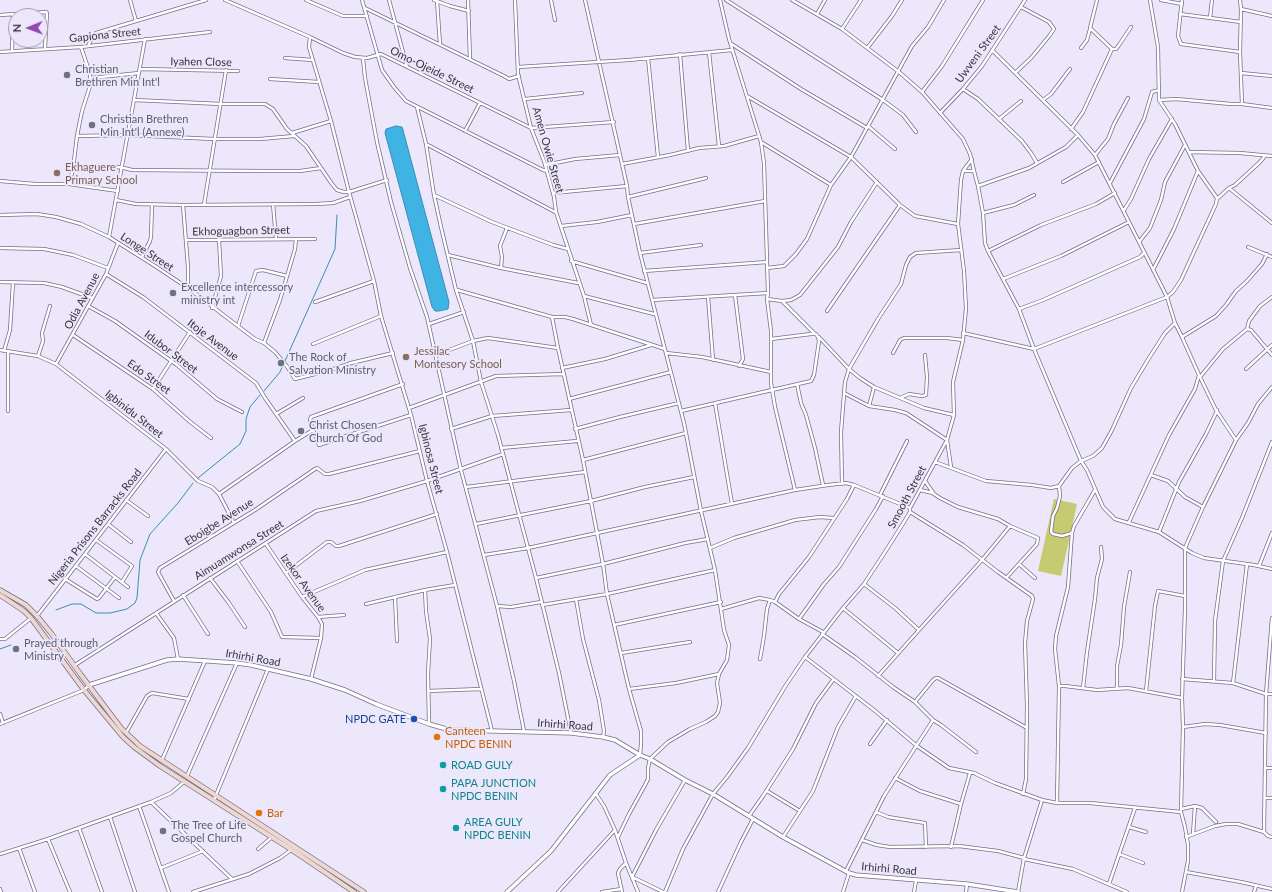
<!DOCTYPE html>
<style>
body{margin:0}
#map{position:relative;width:1272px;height:892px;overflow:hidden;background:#ece7fa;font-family:Lato,sans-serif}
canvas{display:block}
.north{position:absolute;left:8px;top:8px;width:40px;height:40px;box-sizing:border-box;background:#ece7fa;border:1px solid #a49fb0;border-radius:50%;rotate:269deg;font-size:11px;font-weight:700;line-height:16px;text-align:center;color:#383440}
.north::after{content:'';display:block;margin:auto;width:14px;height:18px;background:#9746b5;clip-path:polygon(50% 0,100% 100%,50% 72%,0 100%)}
</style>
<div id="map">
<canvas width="1272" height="892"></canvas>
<div class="north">N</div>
</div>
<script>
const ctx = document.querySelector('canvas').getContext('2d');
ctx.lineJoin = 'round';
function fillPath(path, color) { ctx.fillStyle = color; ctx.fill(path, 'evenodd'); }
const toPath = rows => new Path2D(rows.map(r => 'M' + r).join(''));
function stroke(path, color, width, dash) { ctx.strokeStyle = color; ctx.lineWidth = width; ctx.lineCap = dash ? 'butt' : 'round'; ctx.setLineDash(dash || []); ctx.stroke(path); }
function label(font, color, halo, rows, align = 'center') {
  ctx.font = font + ' Lato,sans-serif'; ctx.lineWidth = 3.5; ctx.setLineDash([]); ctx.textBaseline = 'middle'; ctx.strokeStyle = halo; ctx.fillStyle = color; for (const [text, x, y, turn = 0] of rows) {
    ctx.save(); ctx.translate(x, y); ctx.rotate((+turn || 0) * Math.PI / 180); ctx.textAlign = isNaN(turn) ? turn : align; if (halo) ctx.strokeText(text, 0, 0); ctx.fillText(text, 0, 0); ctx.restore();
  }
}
fillPath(toPath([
 [1054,499,1077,504,1061,576,1038,571]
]), '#c6ca71');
const water = toPath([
 [396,126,402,127,403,130,449,302,448,309,439,311,435,311,432,307,385,133,386,129,396,126]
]);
fillPath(water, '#3fb3e4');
stroke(water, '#3d8db3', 1);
stroke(toPath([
 [285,361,335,249,337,215],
 [264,391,280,372,283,365],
 [198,478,240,444,246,431,246,419,250,407,260,395],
 [56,610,72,604,81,604,96,613,110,613,127,609,135,603,137,598,140,560,150,534,178,503,193,483],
 [0,649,11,645]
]), '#3d8db3', 1);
const minor = toPath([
 [130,0,136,21],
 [225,0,310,37,343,53,355,57,367,58,381,54,531,128,614,122],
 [306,0,343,16,367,16],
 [362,0,382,70,394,87,406,101,543,170,547,171],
 [389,0,407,67],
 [434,0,450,6,469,11],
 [468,0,470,59],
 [515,0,518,74,531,128,544,161,554,197,556,212,584,296,591,325],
 [551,0,555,20],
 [585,0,627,186,628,197,640,253,684,423,701,511,715,570,724,630,729,645,727,660,719,674,717,683,720,703,718,712,715,716,706,722,690,729,668,742,650,759,648,768,648,779,645,785,629,814,618,837],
 [720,0,729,39,761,142,764,163,768,293,767,299,771,331,771,383,775,407,795,490],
 [726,0,883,100,903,115,916,132],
 [792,0,842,29,899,72,922,92,963,139,970,154,975,175,978,186,983,213,985,243,988,251,1019,309,1034,349,1081,461,1087,470,1103,507,1115,519,1159,532,1192,553,1204,558,1254,565,1272,569],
 [1097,0,1090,28,1112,49,1116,49,1119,45,1131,27],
 [1161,0,1182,4],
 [1182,0,1178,36,1181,44,1240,52],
 [1240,0,1241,9,1272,16],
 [437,1,440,44],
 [365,8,504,76,509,79,519,76],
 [1241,9,1240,52,1242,104],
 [817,14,825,0],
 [1180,14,1241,22],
 [0,15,46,12,47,13,45,48],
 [1210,18,1212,0],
 [842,29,861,0],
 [730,43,801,89,867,128],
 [88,46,92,38,96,33,206,0],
 [868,47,892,16,902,0],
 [1081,48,1087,40,1090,29],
 [992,50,1078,135,1095,155,1167,297,1175,323,1182,337,1199,375,1216,410,1236,440],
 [12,51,13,14],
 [0,52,81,47,210,32],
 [709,52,719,146],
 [680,54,688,151],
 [285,58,313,60],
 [648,58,658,157],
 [363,59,365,78,377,142,391,202,410,268,427,317,461,470,497,606,514,681,524,731],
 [518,67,629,60,732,50],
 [140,69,238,71],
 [1015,73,1031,58,1050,35,1054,29,1049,22,1021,7],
 [1241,73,1272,76],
 [91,78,139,73],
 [270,79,319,82],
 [963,89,978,99,999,119,1021,101],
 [922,92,942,66,983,0],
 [747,96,851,157,900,205,915,216,958,224],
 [525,99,582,93],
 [134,100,221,104,265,104,273,109,287,129,306,146,332,184,337,190,344,192,349,192,387,180],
 [1043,100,1051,94,1070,69],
 [1159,100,1176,99,1231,104,1242,104,1272,108],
 [417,107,426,144,434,195,441,227,456,290,473,341,481,382,498,435,536,578,559,673,571,733],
 [940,113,963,89,982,66,1025,0],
 [999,119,1022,141,1031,153,1037,163],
 [331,121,349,192,374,281,381,316,411,415,427,481,447,552,492,731],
 [868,126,895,149],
 [1071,129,1083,112,1112,49],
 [465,131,480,103],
 [292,133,331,121,309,47,310,37],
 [77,136,128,135,214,139,260,139,294,136],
 [761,142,831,185],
 [426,144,555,212],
 [1189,152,1240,153,1272,156],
 [1095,155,1108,139,1114,124,1128,98],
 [622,164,670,155,699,148,724,146,759,136],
 [545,165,575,159,620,155],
 [73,169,120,167,132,170,264,171,300,171,321,168],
 [963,171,974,171],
 [0,181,35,184,69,184,118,191],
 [1063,182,1099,162],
 [1110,183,1144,119,1152,92,1159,90],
 [69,184,73,169,77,136,82,111,90,86,90,74,81,47],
 [978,186,1029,168,1066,147,1078,135],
 [1229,188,1272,223],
 [553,193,627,186],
 [434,195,492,222,553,245,568,249],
 [628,197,706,178],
 [1217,199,1229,188,1235,185,1260,162,1265,156],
 [116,200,136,204,183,205,316,204,333,203,350,197],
 [273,204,276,239],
 [183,205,188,267,188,288],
 [204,205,226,70],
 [1124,210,1131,199,1149,159,1172,119],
 [983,213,1014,205,1034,195],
 [0,215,37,214,56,217,81,224,109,237,155,266,188,288,255,339,264,343,275,352,286,365,295,379,331,370,351,363,393,353],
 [634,224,765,201],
 [561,226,597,222,632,215],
 [109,237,145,39],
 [187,240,315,239],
 [1139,242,1150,228,1161,200,1165,182,1185,145],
 [1248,247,1272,257],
 [0,248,44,249,54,251,73,255,108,268],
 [988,251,1041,225,1096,204,1115,193],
 [640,253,701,245],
 [448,255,501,268,578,283],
 [142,257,150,241,151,237,152,205],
 [571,261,647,283],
 [501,268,502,257,500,246,507,228],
 [767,268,784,266,796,254,807,239,831,185,851,157,912,46,928,27,944,0],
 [1153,270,1174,229,1198,171],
 [644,271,767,262],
 [106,274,143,297,256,383,265,398,295,441],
 [1003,279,1061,256,1129,222],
 [0,282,44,283,62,287,92,298],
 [457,290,552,317,565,317,573,319,665,349],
 [735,295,743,359,739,366],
 [584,296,654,314],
 [708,297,713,360],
 [767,299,782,301,791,300,800,295,838,247,851,222,877,182],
 [652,300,768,293],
 [782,301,814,333],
 [315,302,374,281],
 [88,306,115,321,177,365,217,399,242,412],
 [212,308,221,276,219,239],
 [1019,309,1043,300,1140,257,1144,253],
 [827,311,900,205],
 [552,317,558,348,583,460,603,564,607,594,629,689,641,731,641,744,640,755],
 [429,324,464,312],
 [238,326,256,271,263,270,287,276],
 [1247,329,1249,321,1260,306,1272,297],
 [963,333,1034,349,1167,297,1173,292,1181,280,1216,204,1217,198,1198,171,1175,124,1159,100,1158,47,1150,0],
 [73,335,153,389,189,421,211,438],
 [819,337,849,369,860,378,874,387,924,408,954,415],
 [1182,337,1216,316,1226,305,1236,291,1247,281,1262,264,1267,254],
 [264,343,280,300,295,249,296,239],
 [313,344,381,316],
 [0,350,38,356,56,364,166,449,198,481,212,487,219,494,234,523],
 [4,351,10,330,13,283],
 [8,351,8,411],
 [666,353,702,357,771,372],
 [893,353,900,340,904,338,947,338,963,340],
 [436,355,473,341,488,338,558,348],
 [38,356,43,341,42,333,50,306],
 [56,364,106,274,118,243],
 [562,368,605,359,651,345],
 [1246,369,1272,345],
 [1200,377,1223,349,1247,329,1251,330,1272,355],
 [403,384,311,417,310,420,313,430,319,445,411,415],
 [797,384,801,403,806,415,815,448,823,485],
 [153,389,190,332],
 [844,393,869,406,895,410,906,413,947,440,951,467],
 [902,397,909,394,922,396,926,395,927,377,925,355],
 [569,399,671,372],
 [715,403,732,504],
 [869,406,874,387],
 [409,408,496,376,564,374],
 [681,411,811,381,814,375,819,341,818,337,816,334,811,334,771,339],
 [276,414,303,398],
 [451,429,492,416,571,410],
 [575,429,620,417,679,403],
 [501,448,577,441],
 [583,460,686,433],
 [935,462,986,481,1032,485,1051,488,1059,486,1072,468,1081,461,1093,456,1102,448,1112,430,1131,388,1149,358,1165,333,1175,323],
 [1151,475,1168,481,1185,497,1203,507],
 [925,481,934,494,940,498,958,507,998,519,1010,526,1038,538,1037,544,1007,577],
 [842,484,841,432,845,382,849,369,878,319,901,284,906,265,910,257,916,253,961,250],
 [1059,486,1060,496,1057,508,1053,516,1051,532,1053,534,1062,536,1072,533],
 [466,487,585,472],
 [920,490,933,493],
 [219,494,295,441,313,430],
 [880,495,907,441],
 [126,500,148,516],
 [910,512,963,545,998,572,1032,596,1033,599,1027,621,1025,643,1027,706,1026,779,1023,794],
 [1129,522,1169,435,1195,389,1199,375],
 [108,524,131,542],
 [476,524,591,501,645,487,694,477],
 [1159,532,1179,482,1206,434,1217,411,1217,410],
 [96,540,132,566,122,582],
 [266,544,302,597,318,617,322,624,321,638,311,679],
 [710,548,734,538,795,520,820,517,833,518],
 [85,554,128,587],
 [484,555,528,548,795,490,828,485,846,483,854,485,910,508],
 [237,561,271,612,282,637,321,638],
 [1019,564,1035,578],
 [76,566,119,598],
 [1259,566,1272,533],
 [286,573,327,542,331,542,336,546,339,546,437,514],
 [210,578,229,603,245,627],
 [536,578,603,564,685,543,708,539],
 [65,579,97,599,99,598,115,577],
 [864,584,895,608,919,630,982,560,1010,526],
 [425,590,426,611,430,639,428,673,429,724],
 [183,595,208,634],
 [302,597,365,570,447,552],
 [395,597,397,641],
 [576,599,583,639,599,700,604,731,603,737],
 [174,601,158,572,160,568,255,510,315,469,317,468,325,474,329,474,420,451],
 [366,604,425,590,455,585],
 [542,605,607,594,715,570],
 [497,606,511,607,541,602],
 [843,608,898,653],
 [721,609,759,598,770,600],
 [156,613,174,638,178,659],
 [37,616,166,449],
 [318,617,344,615],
 [799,619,824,584,839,567,876,509,883,496],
 [614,625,721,602],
 [823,632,799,619,775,602,779,594,809,557,847,499,854,485],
 [822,634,855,657,893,687,915,702,933,720,941,725,976,752],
 [0,639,5,639,31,618],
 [621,653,690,642],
 [805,657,874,710,917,746,949,768,974,773,995,783,1042,800,1057,803,1090,803,1181,812],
 [760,659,764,636,767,609,770,600,775,602],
 [75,665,316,511,360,501,427,481,503,454],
 [878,676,919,630],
 [1182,679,1233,683,1266,694,1272,694],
 [1214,681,1215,621,1223,561,1242,518,1272,442],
 [1233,683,1247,564],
 [1059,686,1055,649,1056,636,1068,587,1072,533,1074,526,1095,490],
 [1083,688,1087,652,1095,599,1097,578,1102,559,1101,547],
 [629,689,676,683,719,674],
 [1117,689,1117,666,1121,645,1124,607,1130,572],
 [428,691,481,689],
 [1146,691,1155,606,1158,591,1185,596],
 [915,702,933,680,936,678,938,678,1027,728],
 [0,714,3,723],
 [0,724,84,690,89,685],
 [1183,727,1205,724,1220,725,1266,733],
 [126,733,147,696,152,693,189,699],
 [870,744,887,720],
 [162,760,205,661],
 [1266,768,1272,768],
 [187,776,237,663],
 [895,778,920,791,961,804],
 [767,791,800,811],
 [596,794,604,806,615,830,626,863,638,892],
 [1265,798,1272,798],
 [214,800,268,669],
 [151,802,232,879],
 [1057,803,1059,686,1065,686,1097,690,1128,688,1182,698],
 [139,806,169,892],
 [1181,809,1195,806,1202,808,1216,822],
 [876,812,888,817,925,823,926,847],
 [749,816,763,796,793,749,816,703,833,680],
 [110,817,135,892],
 [1129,827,1146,832],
 [79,828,102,892],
 [1264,832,1266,694,1272,618],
 [1193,834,1195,806],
 [783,837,813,791,838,727,856,696],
 [1186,837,1215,826,1226,824,1238,824,1264,832,1268,836,1272,837],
 [48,839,70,892],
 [862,840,877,845,890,847,959,846,998,851,1024,858],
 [951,847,961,804,970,773],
 [19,848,35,892],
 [258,849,272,837],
 [0,854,48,839,151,802,171,793,184,782],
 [1119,854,1143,863],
 [1024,859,1073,869,1127,892],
 [161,868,203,851],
 [846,871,884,796,933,720],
 [1186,872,1241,882,1272,889],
 [1109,884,1135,808],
 [0,889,1,892],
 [193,892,249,874,280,858,291,850],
 [558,892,615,830],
 [602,892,621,889],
 [622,892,618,873,620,869,626,863],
 [663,892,632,877,656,830,685,780],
 [665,892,683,849,713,794,727,777,748,748,786,685,805,657,843,608,864,584,887,549,904,522,910,512,910,508,947,440,954,415,953,382,963,340,966,308,964,271,958,224,961,180,963,171,972,159],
 [718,892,741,842,753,819],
 [843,892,849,873],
 [914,892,916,881],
 [966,892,967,884],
 [1018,892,1024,858,1042,800],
 [1182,892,1188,861,1188,845,1185,827,1181,812,1183,727,1182,698,1185,609,1185,548,1203,507,1236,440,1248,423,1258,404,1272,387],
 [1254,892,1256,886]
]);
const tertiary = toPath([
 [89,685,167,660,178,659,237,663,251,665,311,679,345,690,376,704,429,724,443,728,454,730,571,733,603,737,615,740,640,755,650,759,685,780,713,794,783,837,849,873,856,875,967,884,1018,892],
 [507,892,551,851,610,775,640,755]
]);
const secondary = toPath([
 [0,590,26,605,37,616,51,633,81,675,121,728,140,746,364,892],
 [0,595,24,611,31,618,84,690,123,737,134,747,160,766,292,850,354,892]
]);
stroke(minor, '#766d89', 4);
stroke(tertiary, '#766d89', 5);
stroke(secondary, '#766d89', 5.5);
stroke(minor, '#fff', 2.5);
stroke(tertiary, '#fff', 3.5);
stroke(secondary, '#edd8d1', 4);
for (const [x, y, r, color] of [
 [67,75,4,"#6b7280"],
 [92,125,4,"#6b7280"],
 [57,173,4,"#8d6e63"],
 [173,293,4,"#6b7280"],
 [406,357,4,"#8d6e63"],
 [281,363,4,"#6b7280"],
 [301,431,4,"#6b7280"],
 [16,649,4,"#6b7280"],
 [414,719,4,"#1a4fb4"],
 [437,737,4,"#e8710a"],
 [443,765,4,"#0f9aa8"],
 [443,789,4,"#0f9aa8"],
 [259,813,4,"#e8710a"],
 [456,828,4,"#0f9aa8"],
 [163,831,4,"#6b7280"]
]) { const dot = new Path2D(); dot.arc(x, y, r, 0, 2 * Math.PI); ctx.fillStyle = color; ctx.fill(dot); stroke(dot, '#ece7fa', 1.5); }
label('11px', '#383440', '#ece7fa', [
 ["Gapiona Street",105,35,-6],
 ["Uwveni Street",978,54,-54],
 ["Iyahen Close",201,62,1],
 ["Omo-Ojeide Street",432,70,26],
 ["Amen Owie Street",548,150,74],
 ["Ekhoguagbon Street",241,231,-1],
 ["Longe Street",147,252,33],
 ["Odia Avenue",82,301,-62],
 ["Itoje Avenue",213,340,37],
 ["Idubor Street",171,352,37],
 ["Edo Street",149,377,36],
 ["Igbinidu Street",134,414,38],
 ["Igbinosa Street",431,459,76],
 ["Smooth Street",907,497,-62],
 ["Eboigbe Avenue",219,522,-32],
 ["Nigeria Prisons Barracks Road",95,527,-52],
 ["Aimuamwonsa Street",239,550,-32],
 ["Izekor Avenue",303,583,54],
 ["Irhirhi Road",253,658,10],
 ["Irhirhi Road",565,725,4],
 ["Irhirhi Road",889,869,5]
]);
label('11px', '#5b616d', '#ece7fa', [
 ["Christian",75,69],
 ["Brethren Min Int'l",75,82],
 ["Christian Brethren",100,119],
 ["Min Int'l (Annexe)",100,132],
 ["Excellence intercessory",181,287],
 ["ministry int",181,300],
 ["The Rock of",289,357],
 ["Salvation Ministry",289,370],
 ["Christ Chosen",309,425],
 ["Church Of God",309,438],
 ["Prayed through",24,643],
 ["Ministry",24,656],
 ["The Tree of Life",171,825],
 ["Gospel Church",171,838]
], 'left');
label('11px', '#785e54', '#ece7fa', [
 ["Ekhaguere",65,167],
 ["Primary School",65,180],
 ["Jessilac",414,351],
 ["Montesory School",414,364]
], 'left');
label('11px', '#164399', '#ece7fa', [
 ["NPDC GATE",406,719]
], 'right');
label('11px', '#c56008', '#ece7fa', [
 ["Canteen",445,731],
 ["NPDC BENIN",445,744],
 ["Bar",267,813]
], 'left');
label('11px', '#0d838f', '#ece7fa', [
 ["ROAD GULY",451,765],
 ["PAPA JUNCTION",451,783],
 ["NPDC BENIN",451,796],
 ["AREA GULY",464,822],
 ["NPDC BENIN",464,835]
], 'left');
</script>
